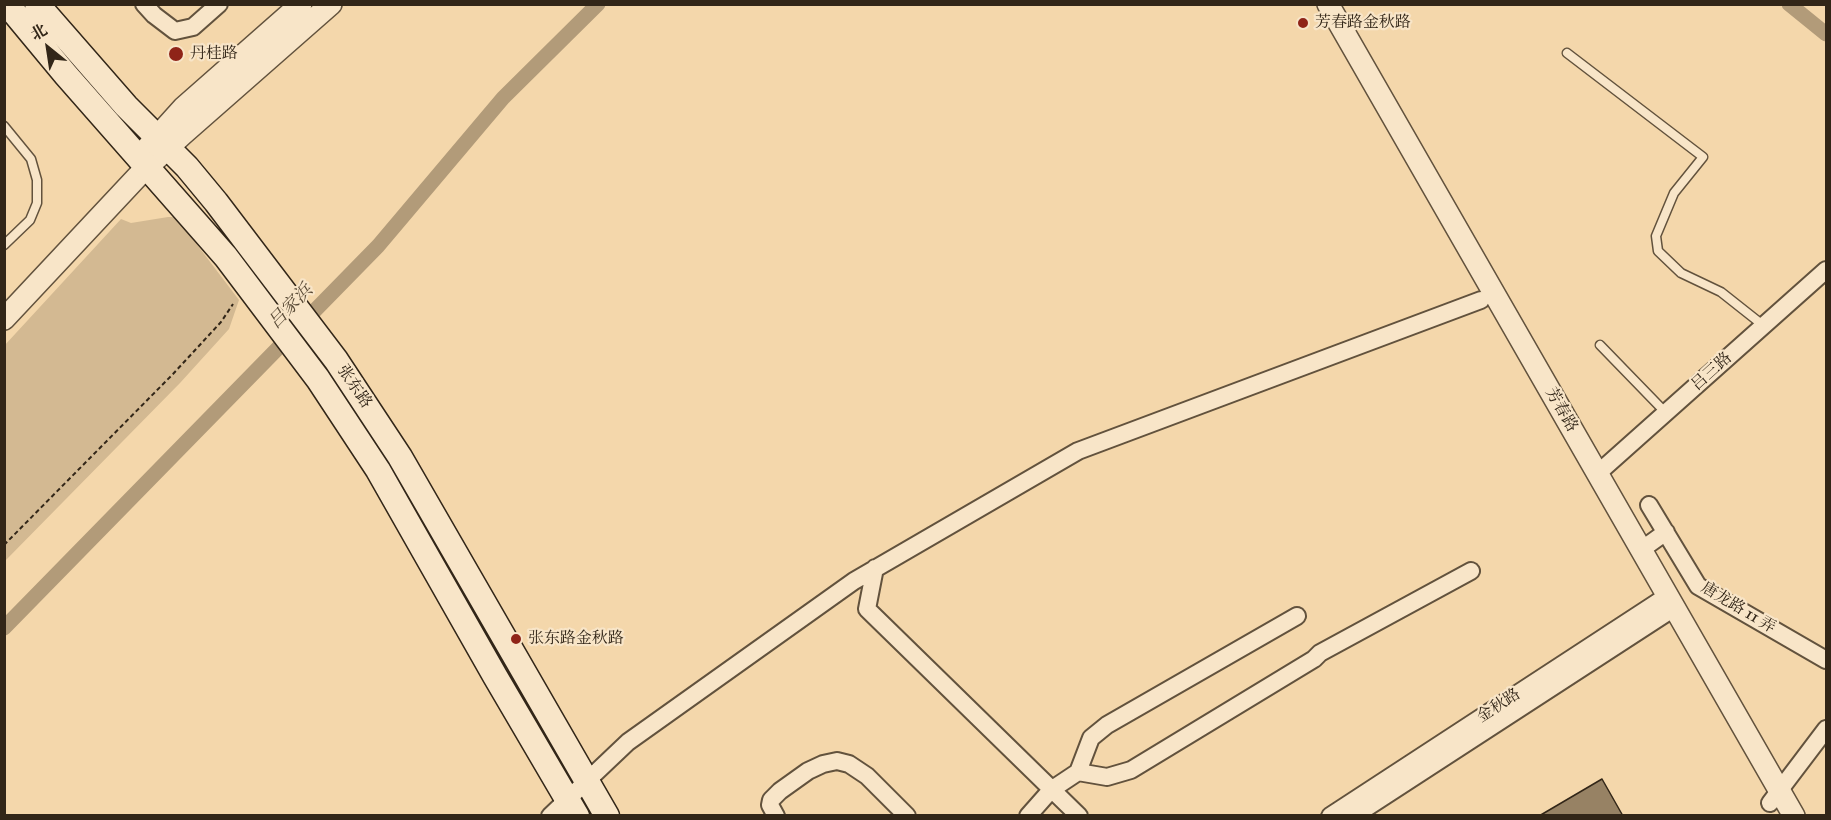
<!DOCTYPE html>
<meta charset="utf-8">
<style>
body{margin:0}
#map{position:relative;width:1831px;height:820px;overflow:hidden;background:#f4d7ab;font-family:"IM FELL Great Primer","Noto Serif SC",serif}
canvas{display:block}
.frame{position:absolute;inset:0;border:6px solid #322618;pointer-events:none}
.north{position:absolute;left:18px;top:18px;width:60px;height:60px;-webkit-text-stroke:4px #f8e5c8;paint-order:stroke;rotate:330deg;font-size:16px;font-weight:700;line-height:24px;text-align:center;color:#322618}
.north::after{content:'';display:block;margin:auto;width:21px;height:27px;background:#322618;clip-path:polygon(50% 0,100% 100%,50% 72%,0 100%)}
</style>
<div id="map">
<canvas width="1831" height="820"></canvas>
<div class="frame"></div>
<div class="north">北</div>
</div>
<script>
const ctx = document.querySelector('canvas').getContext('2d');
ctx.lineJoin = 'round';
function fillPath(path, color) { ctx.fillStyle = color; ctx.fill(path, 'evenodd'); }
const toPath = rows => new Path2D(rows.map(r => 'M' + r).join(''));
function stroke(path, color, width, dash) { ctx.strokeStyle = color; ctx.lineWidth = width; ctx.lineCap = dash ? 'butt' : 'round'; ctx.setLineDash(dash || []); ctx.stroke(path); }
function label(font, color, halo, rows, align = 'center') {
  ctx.font = font + ' "IM FELL Great Primer","Noto Serif SC",serif'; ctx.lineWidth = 4.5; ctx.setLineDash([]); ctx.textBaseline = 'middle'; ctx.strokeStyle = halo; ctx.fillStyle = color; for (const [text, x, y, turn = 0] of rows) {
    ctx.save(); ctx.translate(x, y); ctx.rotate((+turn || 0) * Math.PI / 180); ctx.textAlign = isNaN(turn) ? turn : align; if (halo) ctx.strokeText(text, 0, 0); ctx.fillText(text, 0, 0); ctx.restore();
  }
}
fillPath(toPath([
 [168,217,176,217,239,300,229,329,180,383,5,561,4,346,121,219,131,223]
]), '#d3b992');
stroke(toPath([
 [1789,4,1826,34],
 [4,628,378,246,503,98,598,4]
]), '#b29b79', 15);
const building = toPath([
 [1602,779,1623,816,1539,816,1602,779]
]);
fillPath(building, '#978264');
stroke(building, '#322618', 1.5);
const service = toPath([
 [1567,53,1703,157,1674,193,1656,236,1658,251,1681,273,1721,292,1764,326],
 [4,126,31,159,37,180,37,203,30,220,4,245],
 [1600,345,1666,413]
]);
const minor = toPath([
 [144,4,154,15,175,31,193,27,219,4],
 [1597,474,1826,270],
 [1649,505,1698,586,1826,660],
 [1641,550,1666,532],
 [875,568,867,609,1079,816],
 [1078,772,1107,777,1131,770,1314,659,1320,653,1471,571],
 [1770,803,1826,729],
 [550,816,628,742,854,581,1078,451,1481,300],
 [776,816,770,805,771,800,780,791,808,771,823,764,837,761,849,764,867,776,907,816],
 [1028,816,1051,790,1078,772,1091,738,1107,725,1297,616],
 [1330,816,1667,596],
 [1354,816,1674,608]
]);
const tertiary = toPath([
 [1328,4,1794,816],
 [146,149,183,108,301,4],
 [4,319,139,175,183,134,331,4]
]);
const secondary = toPath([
 [7,4,66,75,226,257,318,379,378,470,495,676,577,816],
 [37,4,126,106,187,167,216,202,336,360,400,457,607,816]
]);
stroke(service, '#62523d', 11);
stroke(minor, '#62523d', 20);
stroke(tertiary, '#62523d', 24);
stroke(secondary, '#322618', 27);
stroke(toPath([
 [4,545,173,374,221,322,233,304]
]), '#322618', 2, [4.5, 3]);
stroke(service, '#f8e5c8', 8);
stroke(minor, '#f8e5c8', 16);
stroke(tertiary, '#f8e5c8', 21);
stroke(secondary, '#f8e5c8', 24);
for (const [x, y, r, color] of [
 [1303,23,6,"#8f2418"],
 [176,54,8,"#8f2418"],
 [516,639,6,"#8f2418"]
]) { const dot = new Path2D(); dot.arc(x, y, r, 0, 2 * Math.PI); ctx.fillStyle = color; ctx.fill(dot); stroke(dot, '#f8e5c8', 2); }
label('16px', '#322618', '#f8e5c8', [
 ["芳春路金秋路",1315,23],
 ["丹桂路",190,54],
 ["张东路金秋路",528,639]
], 'left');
label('16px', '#322618', '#f8e5c8', [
 ["吕三路",1712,372,-42],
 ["张东路",354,387,56],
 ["芳春路",1561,410,60],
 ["唐龙路 11 弄",1738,608,31],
 ["金秋路",1499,706,-33]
]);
label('italic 18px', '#584935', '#f8e5c8', [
 ["吕家浜",291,307,-46]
]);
</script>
